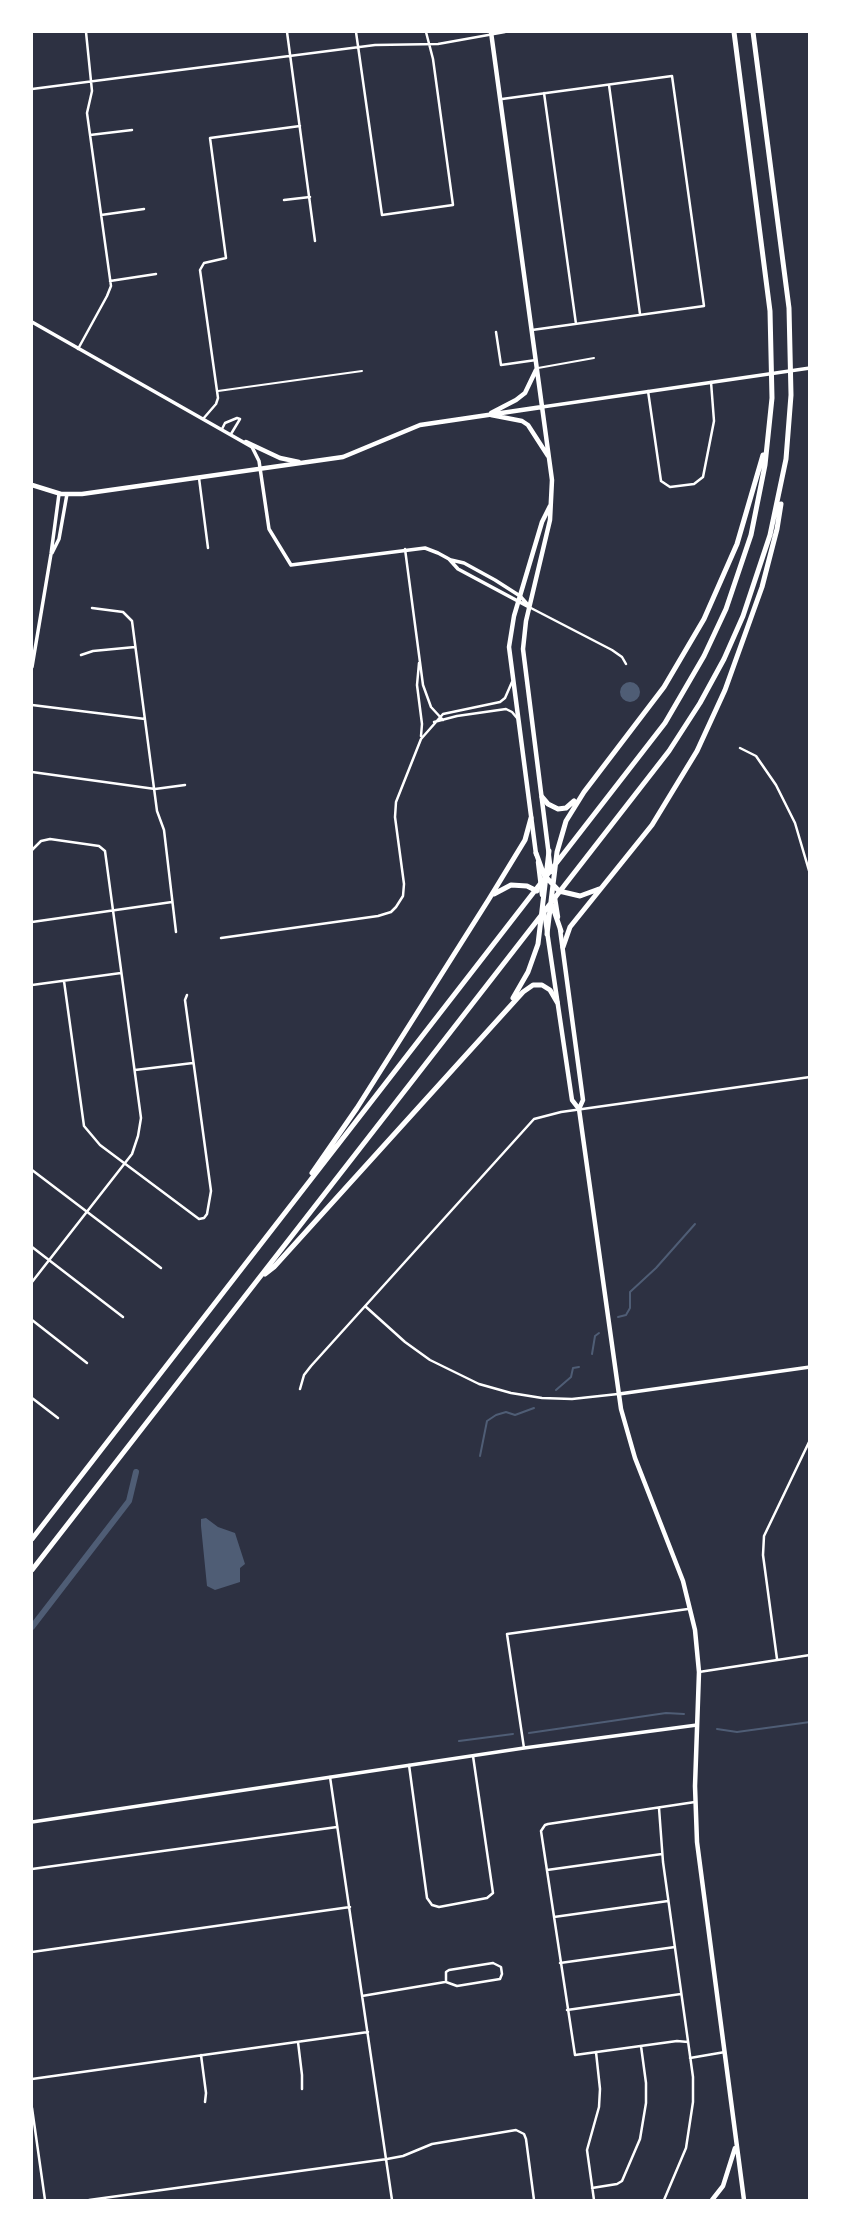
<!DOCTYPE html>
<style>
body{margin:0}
#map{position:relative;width:841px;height:2232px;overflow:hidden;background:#2d3142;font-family:Helvetica,sans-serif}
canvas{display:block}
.frame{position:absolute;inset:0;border:33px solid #fff;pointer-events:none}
</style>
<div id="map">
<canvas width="841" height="2232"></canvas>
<div class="frame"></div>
</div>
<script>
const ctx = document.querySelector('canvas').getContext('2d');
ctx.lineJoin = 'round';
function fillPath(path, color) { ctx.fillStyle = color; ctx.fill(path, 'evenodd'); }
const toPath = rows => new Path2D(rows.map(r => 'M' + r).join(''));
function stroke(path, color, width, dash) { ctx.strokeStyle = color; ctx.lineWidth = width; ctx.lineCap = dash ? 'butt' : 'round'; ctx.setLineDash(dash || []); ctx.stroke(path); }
fillPath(toPath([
 '620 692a10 10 0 1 1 20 0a10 10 0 1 1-20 0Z',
 [206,1518,218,1527,235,1533,245,1564,240,1568,240,1582,215,1590,207,1586,201,1526,201,1519]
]), '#4f5d75');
stroke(toPath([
 [618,1317,626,1315,630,1308,630,1292,656,1268,695,1224],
 [592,1354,595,1336,599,1333],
 [556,1390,571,1377,573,1368,579,1367],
 [480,1456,487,1421,496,1415,506,1412,515,1415,534,1408],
 [717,1729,737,1732,810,1722],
 [529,1733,666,1713,684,1714],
 [459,1741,513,1734]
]), '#4f5d75', 2);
stroke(toPath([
 [32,1627,129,1501,136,1472]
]), '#4f5d75', 6);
stroke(toPath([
 [538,368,594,358],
 [218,391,362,371]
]), '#fff', 2);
stroke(toPath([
 [287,32,315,241],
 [356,32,382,215,453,205,433,59,426,32],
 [609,85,640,314],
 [32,89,375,45,438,44,505,32],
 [544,93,576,324],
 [502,99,672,76,704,306,532,330],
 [90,135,132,130],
 [284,200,310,197],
 [101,215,144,209],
 [110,281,156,274],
 [496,332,501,365,536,360],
 [78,349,107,296,111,286,87,113,92,91,86,32],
 [648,391,661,481,670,487,694,484,703,477,714,421,711,382],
 [203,419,216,404,218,398,200,270,204,263,226,258,210,138,300,126],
 [222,429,225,423,237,418,240,419],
 [231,434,240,419],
 [199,478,208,548],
 [405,549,423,685,431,707,443,720],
 [529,607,612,650,622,657,626,664],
 [92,608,123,612,132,621,157,811,164,830,176,932],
 [81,655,93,651,135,647],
 [419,663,417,685,422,724,421,736],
 [32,705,145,719],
 [434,722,457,716,506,709,512,712,517,718],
 [740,748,756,756,776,785,795,823,810,874],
 [32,772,155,789,185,785],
 [32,850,41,841,50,839,99,846,105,851,141,1118,138,1136,132,1154,32,1282],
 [32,922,172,902],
 [221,938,378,916,391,912,396,907,403,896,404,884,395,817,396,802,421,739,443,714,500,702,505,698,512,682],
 [64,981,84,1126,100,1145,199,1219,204,1218,207,1214,211,1191,185,1000,187,995],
 [32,985,121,973],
 [135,1070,193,1063],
 [32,1170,161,1268],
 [32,1247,123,1317],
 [365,1306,405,1342,430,1360,479,1384,511,1393,542,1398,572,1399,618,1394],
 [32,1320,87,1363],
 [300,1389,304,1375,311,1366,534,1119,561,1112,810,1077],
 [32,1398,58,1418],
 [777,1659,763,1555,764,1536,810,1440],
 [699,1672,810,1655],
 [524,1748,507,1634,688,1609],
 [409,1765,427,1898,432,1905,439,1907,487,1898,493,1893,473,1756],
 [330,1777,392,2200],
 [659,1808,663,1862,693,2077,693,2102,686,2148,664,2200],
 [32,1869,337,1827],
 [547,1870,662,1854],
 [554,1917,668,1901],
 [32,1952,350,1907],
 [493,1963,501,1967,502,1974,500,1979,457,1986,446,1982,446,1972,449,1970,493,1963],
 [560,1963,675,1947],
 [362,1996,445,1982],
 [567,2010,681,1994],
 [298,2042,302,2075,302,2089],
 [688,2042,677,2041,575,2055,541,1831,545,1825,548,1824,695,1802],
 [201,2055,206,2093,205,2102],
 [690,2058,725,2052],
 [32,2079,368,2032],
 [32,2108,45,2200],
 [592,2188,617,2184,622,2181,640,2139,646,2103,646,2083,641,2046],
 [89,2200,387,2159,403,2156,432,2144,516,2130,524,2134,526,2139,534,2200],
 [594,2200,587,2150,599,2107,600,2089,596,2052]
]), '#fff', 2.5);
stroke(toPath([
 [32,322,252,447,259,461,269,529,291,565,425,548,438,553,449,559,458,569,529,607],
 [542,407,810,368],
 [52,553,59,539,67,494],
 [451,560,464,563,495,580,520,596,528,605],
 [32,667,51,554,59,494],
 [619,1394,810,1367],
 [32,1822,524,1748,697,1725]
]), '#fff', 3.5);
stroke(toPath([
 [491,32,552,480,550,520,526,621,523,649,551,872],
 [491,413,516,400,525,393,536,370],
 [491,415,522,421,528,425,548,456],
 [246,442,280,458,299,462],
 [32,485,61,494,82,494,343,457,420,425,542,407],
 [536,854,509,647,514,616,542,522,550,506],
 [538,862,542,895],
 [555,898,558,917],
 [544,911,572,1100,579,1109,621,1409,635,1458,683,1581,695,1630,699,1672,695,1786,697,1842,744,2200],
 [560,929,583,1100,579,1109],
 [712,2200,723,2186,735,2148]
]), '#fff', 4.5);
stroke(toPath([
 [542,797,548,804,558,809,566,808,574,801],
 [536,853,544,875,559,891,580,896,599,889],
 [494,894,511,885,527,886,537,891],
 [552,905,561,931],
 [547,934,557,852,566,821,584,792,664,687,704,619,737,544,763,455],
 [563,947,570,927,652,825,697,751,725,690,762,587,777,529,781,504],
 [513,998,528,972,538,944,549,851],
 [312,1173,357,1108,489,899,525,840,531,818],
 [265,1274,274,1267,523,992,533,985,542,985,550,990,557,1002],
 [32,1539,665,723,704,656,726,609,751,535,765,465,772,398,770,311,734,32],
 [32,1570,669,751,700,703,724,659,743,616,770,535,786,459,791,395,789,308,753,32]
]), '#fff', 5);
</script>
